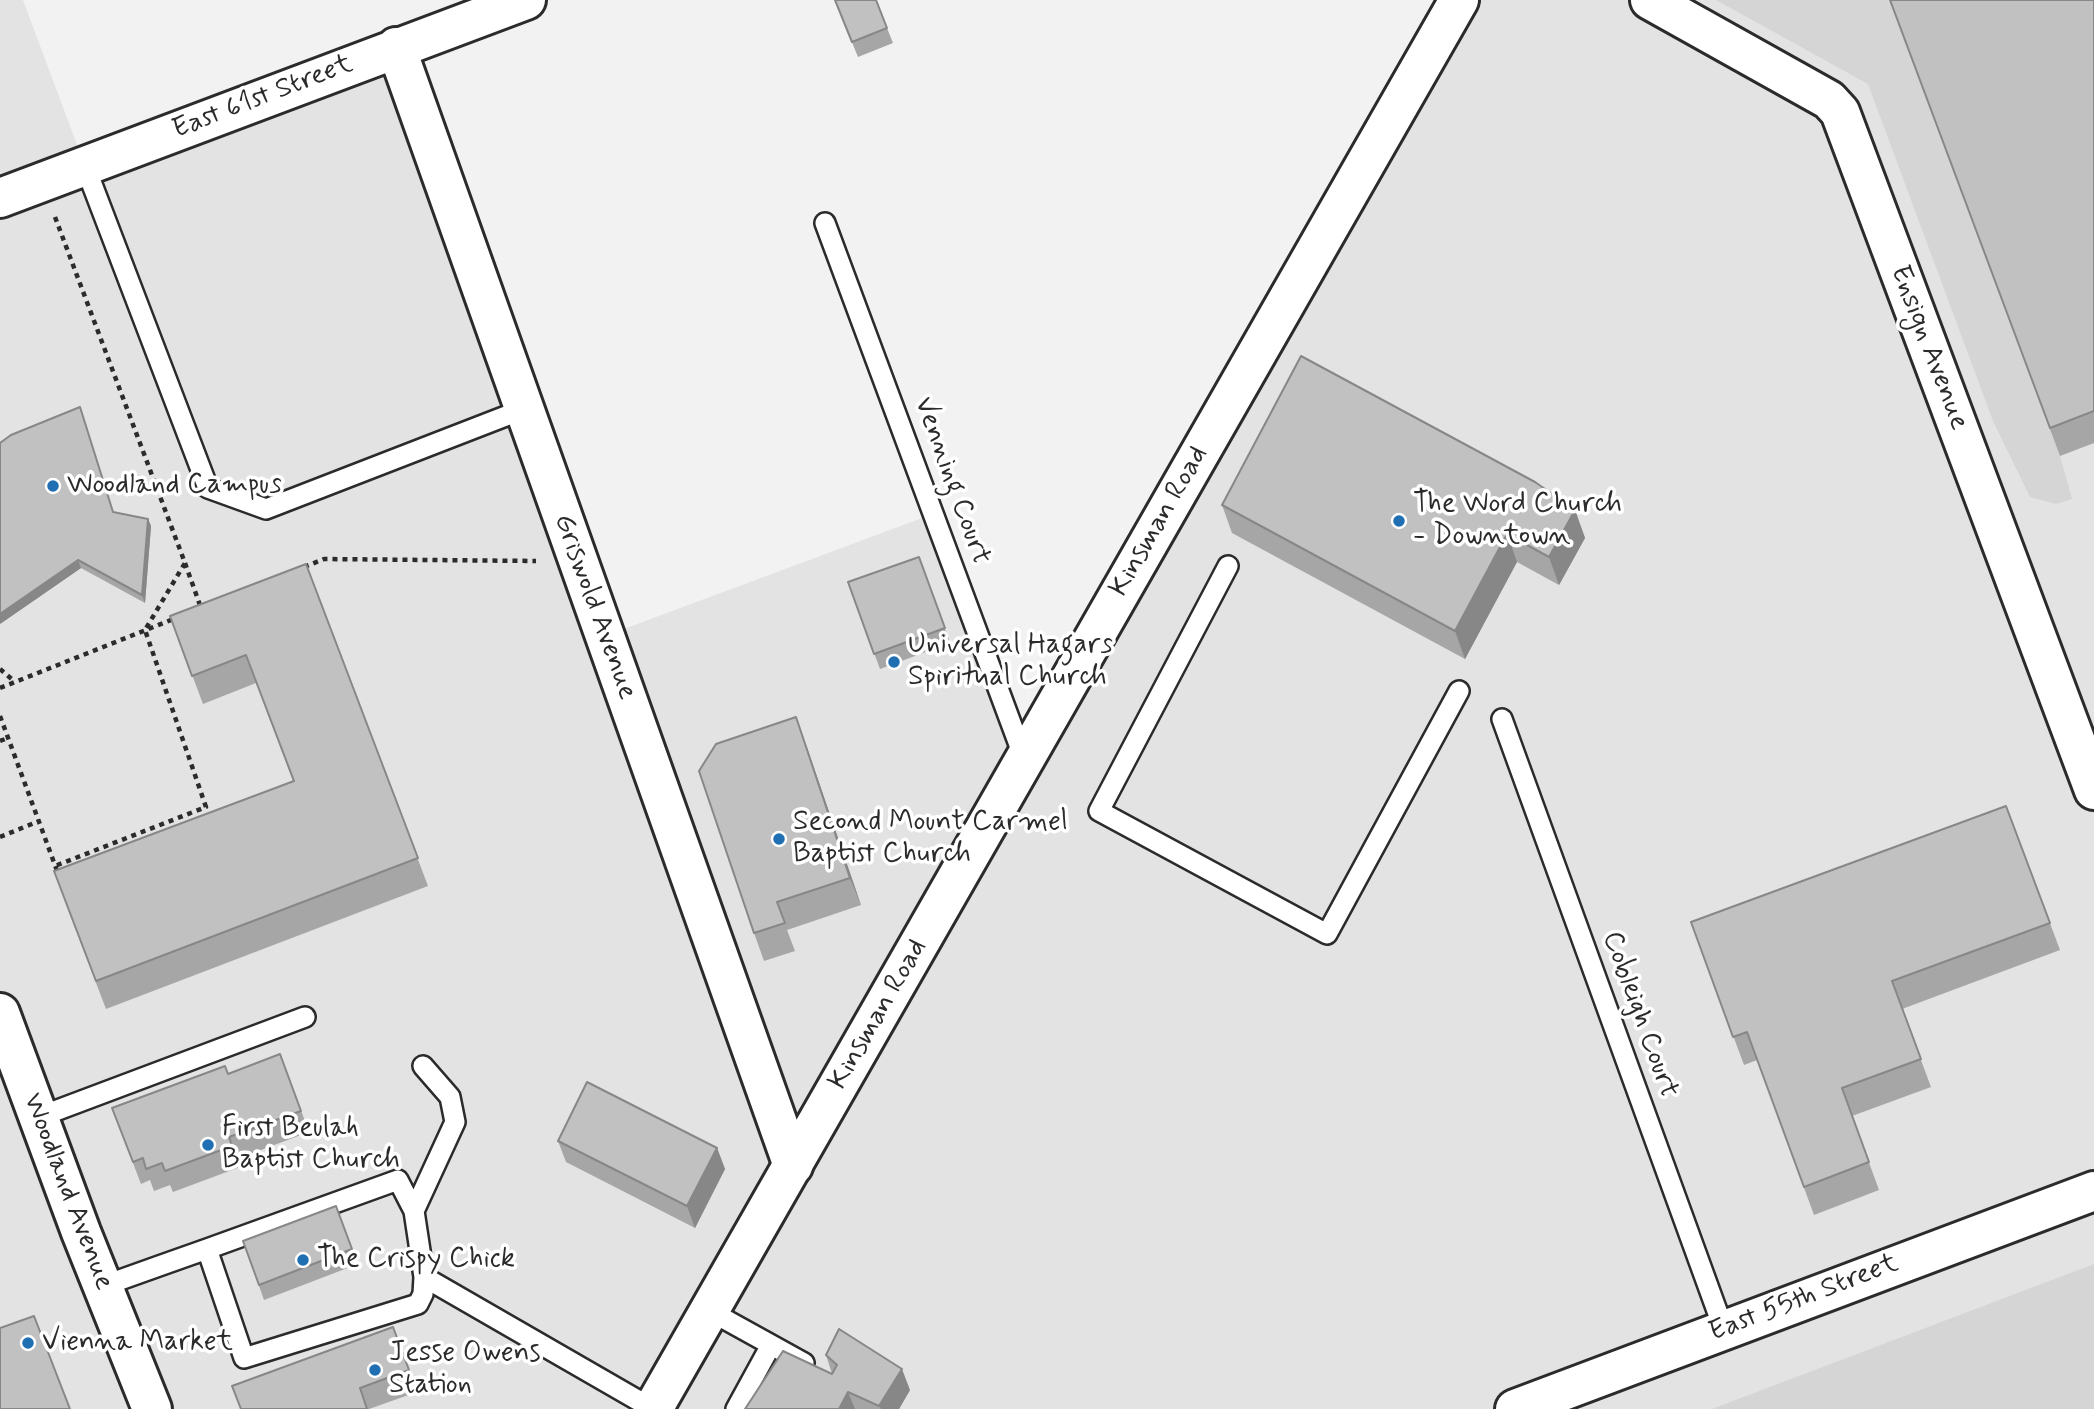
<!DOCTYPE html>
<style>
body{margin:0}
canvas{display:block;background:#f2f2f2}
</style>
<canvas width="2094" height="1409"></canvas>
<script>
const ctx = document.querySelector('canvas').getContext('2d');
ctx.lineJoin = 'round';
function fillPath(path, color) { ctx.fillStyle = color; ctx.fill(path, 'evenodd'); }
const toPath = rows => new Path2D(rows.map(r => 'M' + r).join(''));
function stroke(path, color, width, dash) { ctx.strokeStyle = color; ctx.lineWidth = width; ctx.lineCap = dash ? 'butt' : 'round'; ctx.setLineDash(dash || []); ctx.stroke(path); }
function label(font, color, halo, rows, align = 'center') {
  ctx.font = font + ' Mynerve,sans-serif'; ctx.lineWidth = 7; ctx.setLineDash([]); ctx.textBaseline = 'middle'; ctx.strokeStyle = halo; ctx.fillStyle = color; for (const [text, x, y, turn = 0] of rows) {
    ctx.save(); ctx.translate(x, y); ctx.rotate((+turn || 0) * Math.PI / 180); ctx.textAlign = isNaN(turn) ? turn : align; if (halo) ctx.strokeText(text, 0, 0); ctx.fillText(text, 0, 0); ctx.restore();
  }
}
fillPath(toPath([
 [0,0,23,0,85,166,396,47,605,636,933,514,1024,758,1459,0,2094,0,2094,1409,0,1409]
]), '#e3e3e3');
fillPath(toPath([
 [1716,0,1890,0,2060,456,2072,499,2056,504,2030,497,1993,421,1868,84],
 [2094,1264,2094,1409,1712,1409]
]), '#d5d5d5');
const lane = toPath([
 [85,166,208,488,266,509,524,409],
 [825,223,1024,758],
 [1228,566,1099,811,1327,934,1459,691],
 [1502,719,1724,1330],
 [39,1117,305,1017],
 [414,1211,455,1122,450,1097,423,1066],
 [424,1277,653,1409],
 [103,1286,159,1266,207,1249,398,1180,414,1211,424,1277,423,1294,418,1304,244,1358,207,1249],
 [710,1311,804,1363],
 [736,1409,771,1345]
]);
const street = toPath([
 [1650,0,1829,100,1840,112,2094,790],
 [396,47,793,1166],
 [0,198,526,0]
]);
const primary = toPath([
 [0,1013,81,1232,152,1409],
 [653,1409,1459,0],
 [1515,1409,2094,1191]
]);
stroke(lane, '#2b2b2b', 24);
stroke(street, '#2b2b2b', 44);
stroke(primary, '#2b2b2b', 44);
stroke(toPath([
 [55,217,185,563,145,630,206,807,55,866],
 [185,563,201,608],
 [304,567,324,559,536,561],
 [0,669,15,682],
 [0,688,176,618],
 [0,716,59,876],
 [0,741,8,738],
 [0,837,39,821]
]), '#2b2b2b', 4.5, [5, 5]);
stroke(lane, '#fff', 19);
stroke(street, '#fff', 38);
stroke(primary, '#fff', 38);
fillPath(toPath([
 [835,0,887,28,893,43,858,57],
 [1890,0,2094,0,2094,443,2060,456],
 [1222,505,1575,510,1585,538,1559,585,1517,562,1465,659,1232,533],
 [113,512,148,519,151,526,145,603,81,568,0,624],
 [919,557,950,643,880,669,848,582],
 [306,564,428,886,106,1009,64,899,293,781,256,683,203,704,170,616],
 [806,745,861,905,787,930,795,951,764,961,754,933],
 [2006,806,2060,950,1902,1009,1931,1087,1852,1116,1879,1190,1814,1215,1757,1060,1744,1065,1691,922],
 [280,1054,309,1132,237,1159,240,1167,173,1192,170,1185,154,1191,150,1180,141,1184,112,1108,228,1074],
 [558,1141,717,1148,725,1169,695,1228,566,1162],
 [336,1206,358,1264,264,1300,243,1241],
 [393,1327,417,1392,369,1409,240,1409],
 [826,1355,910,1390,899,1409,745,1409,832,1374]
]), '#a6a6a6');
fillPath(toPath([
 [1575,510,1585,538,1559,585,1549,557],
 [148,519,151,526,145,603,142,595],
 [1507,534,1517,562,1465,659,1455,631],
 [78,560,81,568,0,624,0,614],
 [796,717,806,745,861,905,850,878],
 [717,1148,725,1169,695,1228,687,1206],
 [902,1369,910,1390,899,1409,881,1409,879,1406],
 [848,1392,855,1409,839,1409]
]), '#878787');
const building = toPath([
 [835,0,876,0,887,28,852,42,835,0],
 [1890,0,2094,0,2094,411,2050,428,1890,0],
 [1301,356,1535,482,1575,510,1549,557,1507,534,1455,631,1222,505,1301,356],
 [80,407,113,512,148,519,142,595,78,560,0,614,0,443,11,435,80,407],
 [919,557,945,628,874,654,848,582,919,557],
 [306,564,418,858,96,981,54,871,294,781,246,655,192,676,170,616,306,564],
 [796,717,850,878,777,902,785,923,754,933,699,771,716,744,796,717],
 [2006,806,2050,923,1892,981,1921,1059,1842,1088,1869,1162,1804,1187,1747,1032,1733,1037,1691,922,2006,806],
 [280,1054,301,1111,229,1137,232,1146,165,1171,162,1163,146,1169,143,1158,133,1162,112,1108,225,1066,228,1074,280,1054],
 [587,1082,717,1148,687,1206,558,1141,587,1082],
 [336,1206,352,1249,259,1285,243,1241,336,1206],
 [34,1316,70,1409,0,1409,0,1328,34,1316],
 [393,1327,409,1370,360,1388,367,1409,241,1409,232,1386,393,1327],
 [839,1329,902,1369,879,1406,848,1392,839,1409,745,1409,783,1351,832,1374,837,1365,826,1355,839,1329]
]);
fillPath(building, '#c1c1c1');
stroke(building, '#878787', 2);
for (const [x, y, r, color] of [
 [53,486,7,"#1f6fb2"],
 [1399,521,7,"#1f6fb2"],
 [894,662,7,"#1f6fb2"],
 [779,839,7,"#1f6fb2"],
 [208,1145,7,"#1f6fb2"],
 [303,1260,7,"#1f6fb2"],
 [28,1343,7,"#1f6fb2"],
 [375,1370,7,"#1f6fb2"]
]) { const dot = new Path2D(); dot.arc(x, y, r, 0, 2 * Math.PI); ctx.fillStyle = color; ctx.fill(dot); stroke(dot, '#fff', 2.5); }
label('28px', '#2b2b2b', '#fff', [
 ["East 61st Street",263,98,-21],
 ["Ensign Avenue",1928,348,69],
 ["Venning Court",951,481,70],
 ["Kinsman Road",1160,522,-60],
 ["Griswold Avenue",594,607,70],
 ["Kinsman Road",879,1015,-60],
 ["Cobleigh Court",1639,1015,70],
 ["Woodland Avenue",67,1192,69],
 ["East 55th Street",1804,1299,-21]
]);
label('28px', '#2b2b2b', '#fff', [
 ["Woodland Campus",67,486],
 ["The Word Church",1413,505],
 ["- Downtown",1413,537],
 ["Universal Hagars",908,646],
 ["Spiritual Church",908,678],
 ["Second Mount Carmel",793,823],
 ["Baptist Church",793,855],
 ["First Beulah",222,1129],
 ["Baptist Church",222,1161],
 ["The Crispy Chick",317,1260],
 ["Vienna Market",42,1343],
 ["Jesse Owens",389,1354],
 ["Station",389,1386]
], 'left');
</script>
